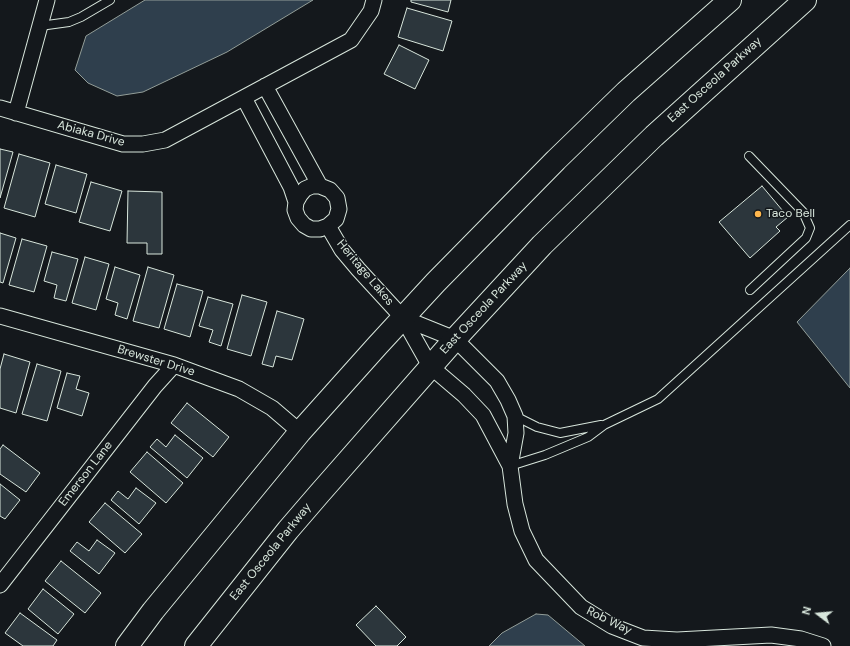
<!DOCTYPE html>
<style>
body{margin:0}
#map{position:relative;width:850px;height:646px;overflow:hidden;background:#14181c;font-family:"DM Sans",sans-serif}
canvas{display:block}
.north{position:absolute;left:798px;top:594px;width:40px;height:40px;-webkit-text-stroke:3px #14181c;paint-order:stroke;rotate:286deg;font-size:11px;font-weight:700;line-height:16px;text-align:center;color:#d8e6dc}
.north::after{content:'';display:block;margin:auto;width:14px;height:18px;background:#d8e6dc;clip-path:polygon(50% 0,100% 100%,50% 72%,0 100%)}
</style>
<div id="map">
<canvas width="850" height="646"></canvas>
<div class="north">N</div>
</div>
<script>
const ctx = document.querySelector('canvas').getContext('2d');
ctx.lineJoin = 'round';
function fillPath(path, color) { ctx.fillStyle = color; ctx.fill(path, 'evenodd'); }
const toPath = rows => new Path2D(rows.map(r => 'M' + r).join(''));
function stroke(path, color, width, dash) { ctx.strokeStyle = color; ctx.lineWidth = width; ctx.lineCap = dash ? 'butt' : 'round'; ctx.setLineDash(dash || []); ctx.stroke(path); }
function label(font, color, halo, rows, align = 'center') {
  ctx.font = font + ' "DM Sans",sans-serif'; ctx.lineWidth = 3; ctx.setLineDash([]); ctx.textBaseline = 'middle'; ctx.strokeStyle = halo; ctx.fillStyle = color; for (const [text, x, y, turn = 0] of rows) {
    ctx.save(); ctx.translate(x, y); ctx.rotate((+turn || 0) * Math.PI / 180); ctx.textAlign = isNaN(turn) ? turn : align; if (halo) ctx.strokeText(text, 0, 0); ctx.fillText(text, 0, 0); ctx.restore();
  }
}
const water = toPath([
 [145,0,313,0,227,52,143,92,117,96,88,83,75,70,86,36,145,0],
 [850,268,850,388,797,322,850,268],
 [536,614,548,615,585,646,489,646,502,633,536,614]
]);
fillPath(water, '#2f3f4d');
stroke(water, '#939e99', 1);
const building = toPath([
 [411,0,451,0,448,12,411,2,411,0],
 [407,8,452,21,443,51,398,37,407,8],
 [399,45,429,60,415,89,384,74,399,45],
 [0,149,13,152,0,198,0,149],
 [19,154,50,163,35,217,4,208,19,154],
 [56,165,87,174,76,213,45,204,56,165],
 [91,182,122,191,110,231,79,222,91,182],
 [762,186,788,217,776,227,780,231,750,258,719,222,762,186],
 [128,191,162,192,162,254,147,254,147,243,127,243,128,191],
 [0,233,16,238,3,283,0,282,0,233],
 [22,239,47,246,34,292,9,285,22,239],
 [52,252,78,259,66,301,54,298,57,285,44,281,52,252],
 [85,257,109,264,96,310,72,303,85,257],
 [115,267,140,275,127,319,115,315,118,303,106,299,115,267],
 [148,267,174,275,159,328,133,321,148,267],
 [177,284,203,291,190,337,164,329,177,284],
 [242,295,267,302,251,356,227,349,242,295],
 [208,297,233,304,221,346,209,342,213,330,199,326,208,297],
 [277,311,304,319,292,360,276,356,273,367,262,364,277,311],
 [4,354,30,362,16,413,0,408,0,369,4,354],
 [37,364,61,371,47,421,22,414,37,364],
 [67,373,80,376,76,389,89,393,82,416,57,408,67,373],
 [187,403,229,437,213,457,171,423,187,403],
 [175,435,203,458,187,478,150,447,157,439,166,447,175,435],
 [3,445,40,473,26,492,0,474,0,449,3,445],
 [147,452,183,483,166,503,130,472,147,452],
 [0,484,20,500,5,519,0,516,0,484],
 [136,488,156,503,139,524,111,500,118,491,128,499,136,488],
 [105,503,142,534,125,553,89,522,105,503],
 [97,540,115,553,99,574,70,551,77,542,89,551,97,540],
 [61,561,101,593,85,613,45,581,61,561],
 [43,589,74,614,58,634,28,609,43,589],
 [376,606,406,637,397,646,376,646,356,625,376,606],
 [20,613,57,640,53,646,23,646,5,633,20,613]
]);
fillPath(building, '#2c363c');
stroke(building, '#d8e6dc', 1);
const lane = toPath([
 [40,26,69,22,81,17,110,0],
 [749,156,803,212,810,228,806,238,750,290],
 [515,416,537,427,560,433,601,425],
 [510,466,545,455,588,437,604,425,658,399,850,225]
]);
const street = toPath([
 [265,86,320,186],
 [244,98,291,187,296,202,295,210,298,218,304,225,311,229,320,229,328,226,336,219,339,209,337,198,330,190,320,186,312,186,305,189,300,195,296,202],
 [0,108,123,144,143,144,165,140,351,40,371,11,374,0],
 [16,113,47,0],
 [328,226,342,250,358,269,403,318,430,366,464,395,483,415,510,466,515,504,522,531,536,560,581,607,612,626,643,638,677,640,771,635,801,639,823,646],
 [0,316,174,365,239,389,272,408,300,432],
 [403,318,455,339,497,381,508,400,515,416,516,433,510,466],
 [0,585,155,386,174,365]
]);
const primary = toPath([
 [127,646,153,611,300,432,377,346,436,282,556,160,626,92,730,0],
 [196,646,288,530,319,494,455,339,542,245,654,136,805,0]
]);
stroke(lane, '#d8e6dc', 10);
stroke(street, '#d8e6dc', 17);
stroke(primary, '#d8e6dc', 24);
stroke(lane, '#14181c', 8);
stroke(street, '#14181c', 15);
stroke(primary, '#14181c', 22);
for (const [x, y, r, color] of [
 [758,214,4,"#ffb74d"]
]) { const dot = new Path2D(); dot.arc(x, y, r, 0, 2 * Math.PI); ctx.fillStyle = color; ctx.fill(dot); stroke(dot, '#14181c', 1.5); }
label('12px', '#d8e6dc', '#14181c', [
 ["East Osceola Parkway",715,80,-42],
 ["Abiaka Drive",91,134,15],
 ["Heritage Lakes",365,273,50],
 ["East Osceola Parkway",484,308,-47],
 ["Brewster Drive",156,361,17],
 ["Emerson Lane",86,474,-52],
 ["East Osceola Parkway",271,552,-51],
 ["Rob Way",609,621,26]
]);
label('12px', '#d8e6dc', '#14181c', [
 ["Taco Bell",766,214]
], 'left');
</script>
